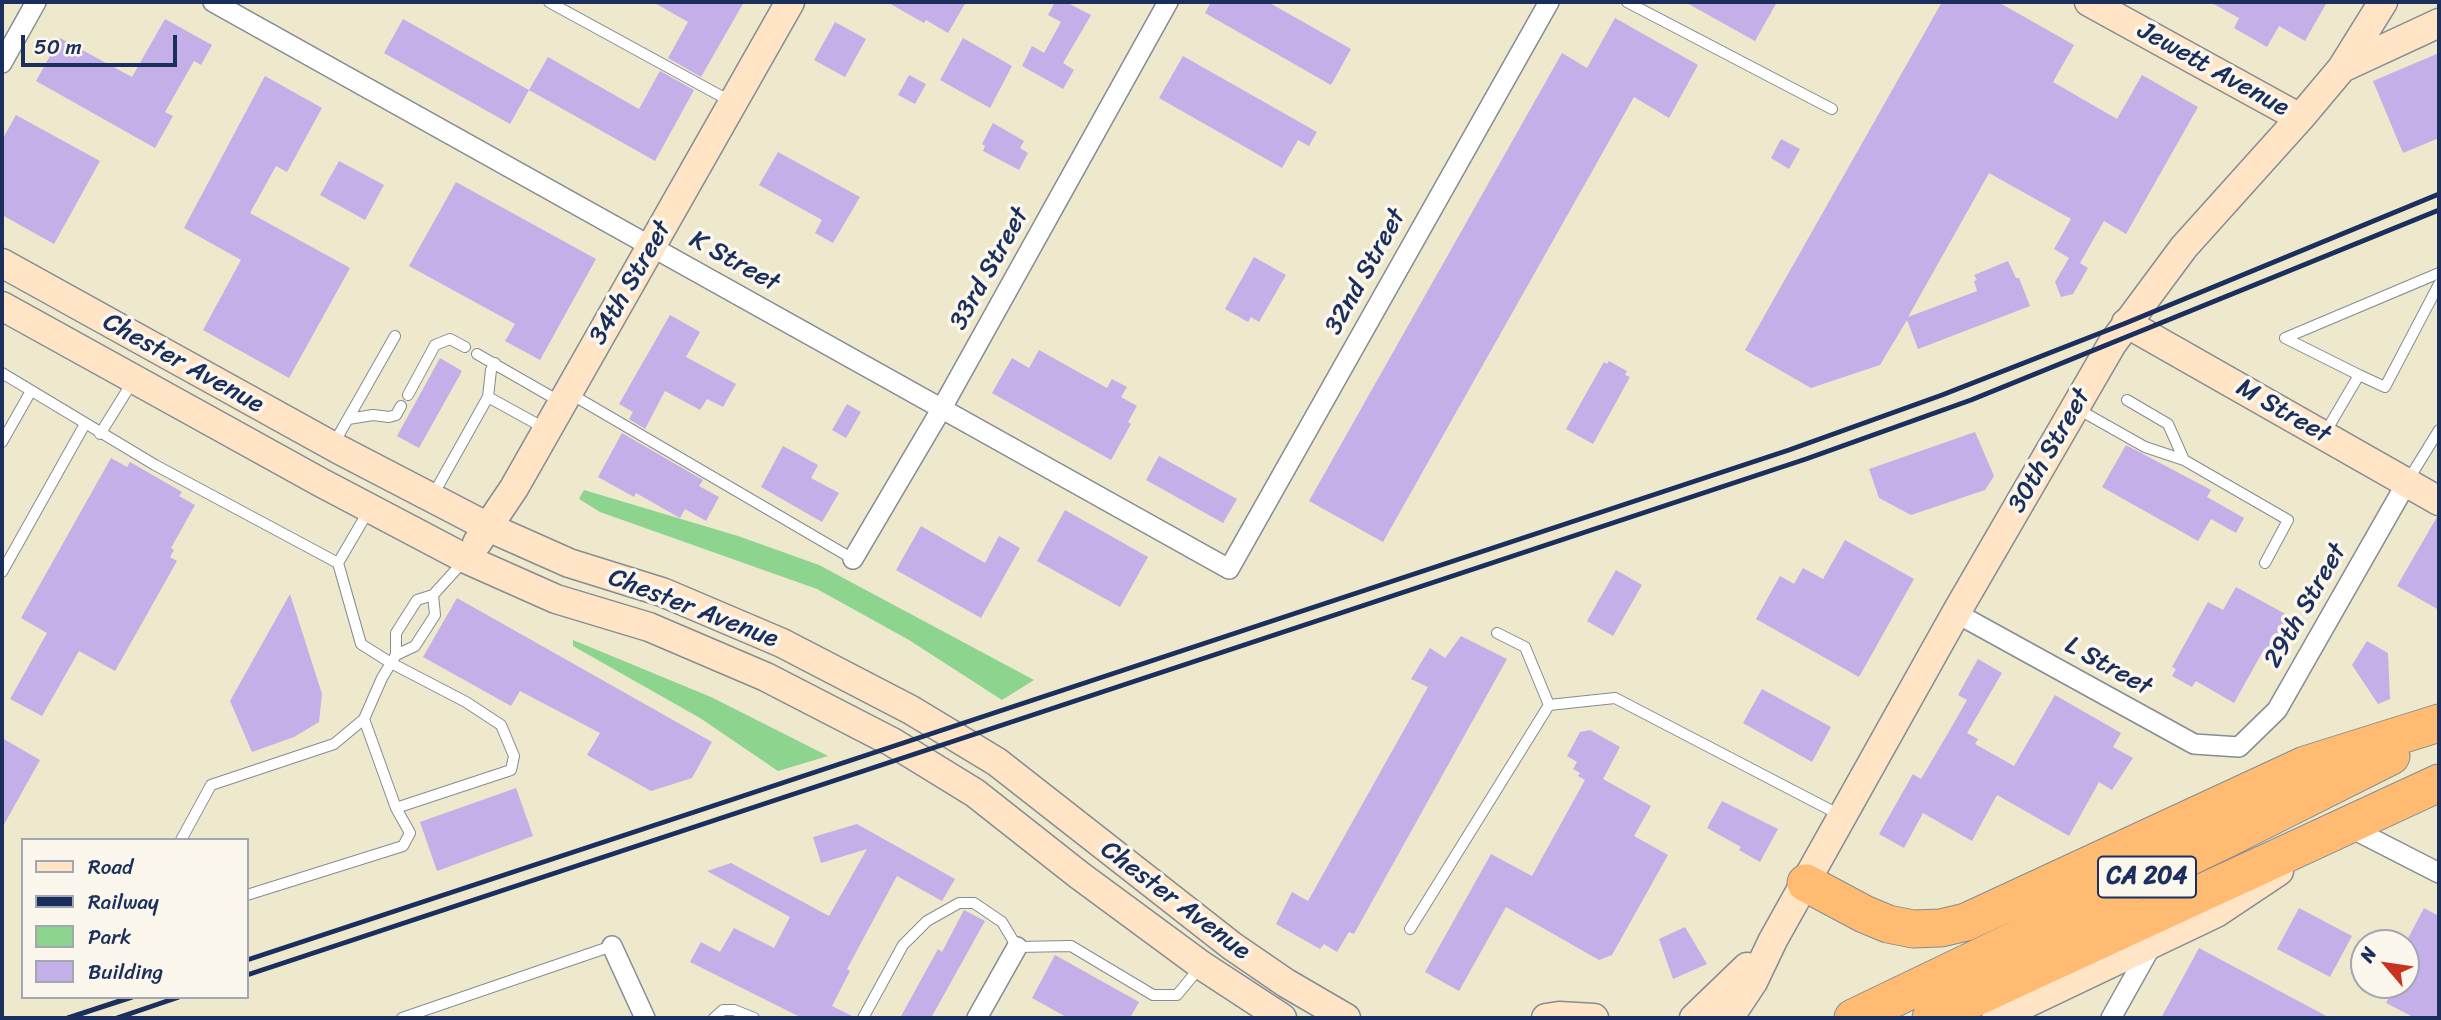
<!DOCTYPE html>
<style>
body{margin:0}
#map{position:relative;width:2441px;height:1020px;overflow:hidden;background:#eee8cc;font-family:Sriracha,sans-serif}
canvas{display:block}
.frame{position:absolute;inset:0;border:4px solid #1b2f5e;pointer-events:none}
.legend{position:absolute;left:21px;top:838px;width:228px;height:161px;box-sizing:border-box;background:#fbf7ec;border:2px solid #a1a7b3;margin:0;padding:9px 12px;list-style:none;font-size:21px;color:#1b2f5e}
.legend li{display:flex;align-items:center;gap:14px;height:35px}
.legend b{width:35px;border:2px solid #a1a7b3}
.north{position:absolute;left:2350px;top:929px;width:70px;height:70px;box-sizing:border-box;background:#fbf7ec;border:2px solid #a1a7b3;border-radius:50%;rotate:299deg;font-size:19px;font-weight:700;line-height:28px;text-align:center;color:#1b2f5e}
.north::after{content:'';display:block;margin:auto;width:24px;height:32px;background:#c8321e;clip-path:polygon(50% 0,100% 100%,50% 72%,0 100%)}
.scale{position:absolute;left:21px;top:35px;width:156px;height:32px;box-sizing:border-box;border:4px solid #1b2f5e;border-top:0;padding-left:9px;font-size:21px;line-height:24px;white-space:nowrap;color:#1b2f5e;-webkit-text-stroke:5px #fbf7ec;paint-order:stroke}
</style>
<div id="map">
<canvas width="2441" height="1020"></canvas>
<div class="frame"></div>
<ul class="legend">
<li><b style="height:9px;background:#ffe4c6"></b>Road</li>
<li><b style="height:9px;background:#1b2f5e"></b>Railway</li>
<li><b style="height:19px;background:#8dd48f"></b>Park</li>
<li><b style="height:19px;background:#c5afe9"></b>Building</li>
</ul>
<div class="north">N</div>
<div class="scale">50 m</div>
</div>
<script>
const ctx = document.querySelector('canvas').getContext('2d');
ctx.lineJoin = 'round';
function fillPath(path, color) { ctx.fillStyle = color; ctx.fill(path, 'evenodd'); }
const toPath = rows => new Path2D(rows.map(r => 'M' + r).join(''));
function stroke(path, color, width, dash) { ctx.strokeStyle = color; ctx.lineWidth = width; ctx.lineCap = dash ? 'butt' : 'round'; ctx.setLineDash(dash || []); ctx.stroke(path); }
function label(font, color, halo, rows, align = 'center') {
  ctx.font = font + ' Sriracha,sans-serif'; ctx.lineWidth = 7; ctx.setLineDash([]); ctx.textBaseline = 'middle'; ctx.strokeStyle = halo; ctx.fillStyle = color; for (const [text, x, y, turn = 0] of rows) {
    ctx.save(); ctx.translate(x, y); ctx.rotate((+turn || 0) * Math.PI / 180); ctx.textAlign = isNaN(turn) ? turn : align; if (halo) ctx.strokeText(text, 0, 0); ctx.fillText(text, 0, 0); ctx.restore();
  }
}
fillPath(toPath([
 [584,490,738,536,819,565,1034,680,1002,700,909,640,817,589,600,512,579,499],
 [573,640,711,697,828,756,778,771,700,718,573,646]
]), '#8dd48f');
fillPath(toPath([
 [653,2,744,2,701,77,668,58,688,22],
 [887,2,966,2,948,33,926,20,924,23],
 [1055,2,1066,2,1091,15,1063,63,1074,70,1063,89,1022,66,1032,46,1044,53,1061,22,1048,15],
 [1211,2,1268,2,1351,49,1331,85,1205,13],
 [1685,2,1777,2,1755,41],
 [1942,2,1998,2,2074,45,2053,82,2117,119,2142,75,2198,107,2126,234,2104,221,2080,263,2088,268,2073,294,2061,297,2055,282,2069,258,2054,249,2071,219,1989,173,1908,317,1977,291,1974,281,1977,280,1974,275,2008,261,2016,278,2019,278,2030,306,1918,349,1907,320,1880,365,1811,388,1745,350],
 [2210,2,2327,2,2305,41,2279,26,2267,47,2234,28,2239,18],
 [1615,18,1698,65,1669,118,1634,97,1383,542,1309,501,1562,53,1587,68],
 [165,19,212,45,201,65,194,61,165,112,173,116,155,148,36,81,60,38,132,77],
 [403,19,529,90,510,124,384,53],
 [835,22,866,39,845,77,814,60],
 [963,38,1012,66,990,108,940,80],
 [2439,53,2439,138,2403,153,2373,81],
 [1183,56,1317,132,1309,146,1298,140,1282,168,1159,98],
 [548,57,639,109,660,71,694,90,655,161,529,90],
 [909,75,926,84,915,104,898,95],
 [265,76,322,108,287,172,276,166,250,213,350,268,289,378,203,330,241,260,184,228],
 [16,115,100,161,54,244,2,215,2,140],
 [993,123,1024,141,1020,148,1028,153,1019,170,983,151,985,146,982,144],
 [1781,139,1800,149,1789,169,1771,158],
 [778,152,860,197,833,243,815,233,822,220,759,185],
 [339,161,384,185,365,220,320,195],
 [456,182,596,259,540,360,505,341,515,324,409,266],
 [1254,257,1286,275,1259,322,1251,317,1248,322,1225,309],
 [670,315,700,332,686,357,736,384,723,407,707,399,700,410,665,391,645,429,629,419,633,412,619,404],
 [1039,350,1107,388,1112,379,1127,387,1121,397,1137,406,1128,422,1131,424,1111,460,992,393,1012,358,1029,368],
 [440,358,462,371,419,448,397,436],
 [1609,361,1627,371,1625,375,1630,377,1593,444,1566,429,1604,362,1607,364],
 [847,404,861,412,846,438,832,430],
 [1975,432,1994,476,1985,490,1911,515,1879,498,1869,469],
 [622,433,703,480,699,486,719,497,706,521,685,509,680,518,636,493,634,497,598,477],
 [2126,445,2211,490,2207,497,2244,518,2236,533,2211,519,2198,541,2102,487],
 [783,446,818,465,811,478,839,493,822,522,761,487],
 [1159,456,1237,499,1223,523,1146,480],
 [111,458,127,467,130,462,182,492,179,496,195,505,171,548,174,550,170,557,177,561,115,671,79,651,42,716,10,699,47,633,21,618],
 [1065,510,1148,557,1120,607,1037,561],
 [2437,517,2439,518,2439,610,2397,586],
 [921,526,985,563,999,536,1020,548,981,618,896,570],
 [1845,540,1914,579,1859,677,1756,619,1780,576,1794,584,1803,568,1823,579],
 [1616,570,1642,585,1613,636,1587,621],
 [2236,587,2289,616,2267,654,2263,651,2234,703,2196,681,2192,687,2172,676,2176,669,2172,667,2208,602,2223,610],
 [290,594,322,694,319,722,294,737,252,752,230,701],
 [457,598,712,742,692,778,651,791,587,755,600,733,520,691,511,706,423,657],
 [1461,636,1507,659,1354,934,1349,932,1337,952,1324,944,1320,949,1276,924,1292,892,1308,901,1428,687,1411,679,1430,648,1445,658],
 [2367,641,2388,653,2390,699,2378,704,2352,665],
 [1978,659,2002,673,1967,733,1978,739,1975,744,2014,766,2055,695,2121,733,2113,747,2133,758,2112,790,2099,782,2069,836,1997,795,1972,841,1923,813,1904,848,1879,834,1913,774,1921,779,1951,728,1967,700,1958,695],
 [1762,689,1831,727,1812,762,1743,723],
 [1590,730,1620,747,1603,779,1651,806,1634,836,1668,855,1612,955,1599,960,1506,907,1459,991,1425,972,1491,854,1532,876,1585,780,1578,776,1580,773,1573,769,1577,762,1567,756,1580,732],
 [2,738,40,760,2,828],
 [516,788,533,836,437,871,420,822],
 [1722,801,1778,829,1760,862,1739,850,1741,847,1707,828],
 [857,824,955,879,942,901,897,876,847,969,850,971,832,1006,856,1018,802,1018,690,962,701,942,720,952,734,928,774,948,790,917,707,871,731,863,829,916,867,849,821,863,813,837],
 [2299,908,2352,936,2330,977,2277,949],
 [2424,908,2439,916,2439,1018,2415,1018,2386,1003,2396,985,2406,985,2406,942],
 [964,910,985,921,931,1018,900,1018,938,949,942,952],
 [1685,927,1707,964,1673,979,1659,939],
 [2199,948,2330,1018,2161,1018],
 [1055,955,1139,1002,1130,1018,1068,1018,1032,998]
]), '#c5afe9');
const lane = toPath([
 [549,2,730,101],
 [1627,2,1832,109],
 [2285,338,2439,273],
 [2285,338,2359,375,2325,433],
 [477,354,559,401],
 [2,373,155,465,338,563],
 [2359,375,2385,387,2439,284],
 [569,393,853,559],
 [408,395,435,345,450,339,465,347],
 [488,397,491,370,495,363],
 [2127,400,2168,424,2184,460],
 [2076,408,2145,447,2184,460,2288,520,2265,563],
 [348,419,373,415,389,417,396,415,401,406],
 [100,434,133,381],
 [2,442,31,391],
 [333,445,395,336],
 [2407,482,2439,430],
 [433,495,488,397,546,429],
 [369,510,338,563,361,644,391,663,466,702,501,725,514,756,511,770,396,808,364,719,382,678,391,663,396,655],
 [2,572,85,424],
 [433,595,435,615,415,646,396,655,396,633,417,600,433,595,463,562],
 [1497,633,1525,647,1549,705],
 [181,840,211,785,334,744,364,719],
 [247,895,403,846,410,833,396,808],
 [1410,929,1549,705,1615,698,1840,815],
 [402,1018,612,946],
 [714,1018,723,1010,734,1010,754,1018],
 [863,1018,903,945,927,921,959,903,974,903,1002,922,1017,947,1071,946,1153,995,1177,995,1201,966]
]);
const street = toPath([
 [213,2,1229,569,1549,2],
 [2,63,36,2],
 [853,559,942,408,1168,2],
 [1956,613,2194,744,2239,747,2277,710,2407,482],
 [2347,826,2439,873],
 [612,946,645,1018],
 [977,1018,1017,947],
 [2111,1018,2153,943]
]);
const secondary = toPath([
 [2089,2,2300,118],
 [2342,68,2439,23],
 [2,263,338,449,488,527,569,563,662,592,782,643,911,710,997,762,1232,946,1286,983,1346,1018],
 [2,306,320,482,466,559,556,599,649,627,766,677,892,742,975,793,1079,875,1201,965,1282,1018],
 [2126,323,2439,501],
 [477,543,514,488,790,2],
 [1546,1018,1559,1016,1594,1018],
 [1694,1018,1747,967],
 [1729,1018,1753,982,1773,940,1956,613,2112,344,2184,247,2300,118,2342,68,2383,2],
 [1996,1018,2216,913,2279,871]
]);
const highway = toPath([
 [1806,883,1864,914,1888,924,1913,929,1941,928,1966,922,2305,765,2439,723],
 [1853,1018,2228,838,2391,756],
 [1931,1018,2439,783]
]);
stroke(lane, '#848c95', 12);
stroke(street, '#848c95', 22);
stroke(secondary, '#848c95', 31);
stroke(highway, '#848c95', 39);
stroke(lane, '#fff', 10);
stroke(street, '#fff', 19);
stroke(secondary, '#ffe4c6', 28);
stroke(highway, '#ffbb71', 37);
stroke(toPath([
 [247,960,1789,450,1942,395,2126,323,2439,194],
 [247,975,1806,459,1971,400,2439,210],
 [68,1018,132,997],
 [117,1018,179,997]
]), '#1b2f5e', 5);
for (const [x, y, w] of [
 [2147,877,98]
]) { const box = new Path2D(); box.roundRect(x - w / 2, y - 20.5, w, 41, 5); ctx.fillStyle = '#fbf7ec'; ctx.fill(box); stroke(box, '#1b2f5e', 2); }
label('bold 24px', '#1b2f5e', null, [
 ["CA 204",2147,877]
]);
label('26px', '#1b2f5e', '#fbf7ec', [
 ["Jewett Avenue",2213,70,29],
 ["K Street",734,262,29],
 ["33rd Street",990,269,-61],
 ["32nd Street",1366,272,-61],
 ["34th Street",631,283,-60],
 ["Chester Avenue",183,364,29],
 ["M Street",2283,412,30],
 ["30th Street",2050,451,-60],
 ["29th Street",2306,606,-60],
 ["Chester Avenue",693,609,21],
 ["L Street",2108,667,29],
 ["Chester Avenue",1175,901,37]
]);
</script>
